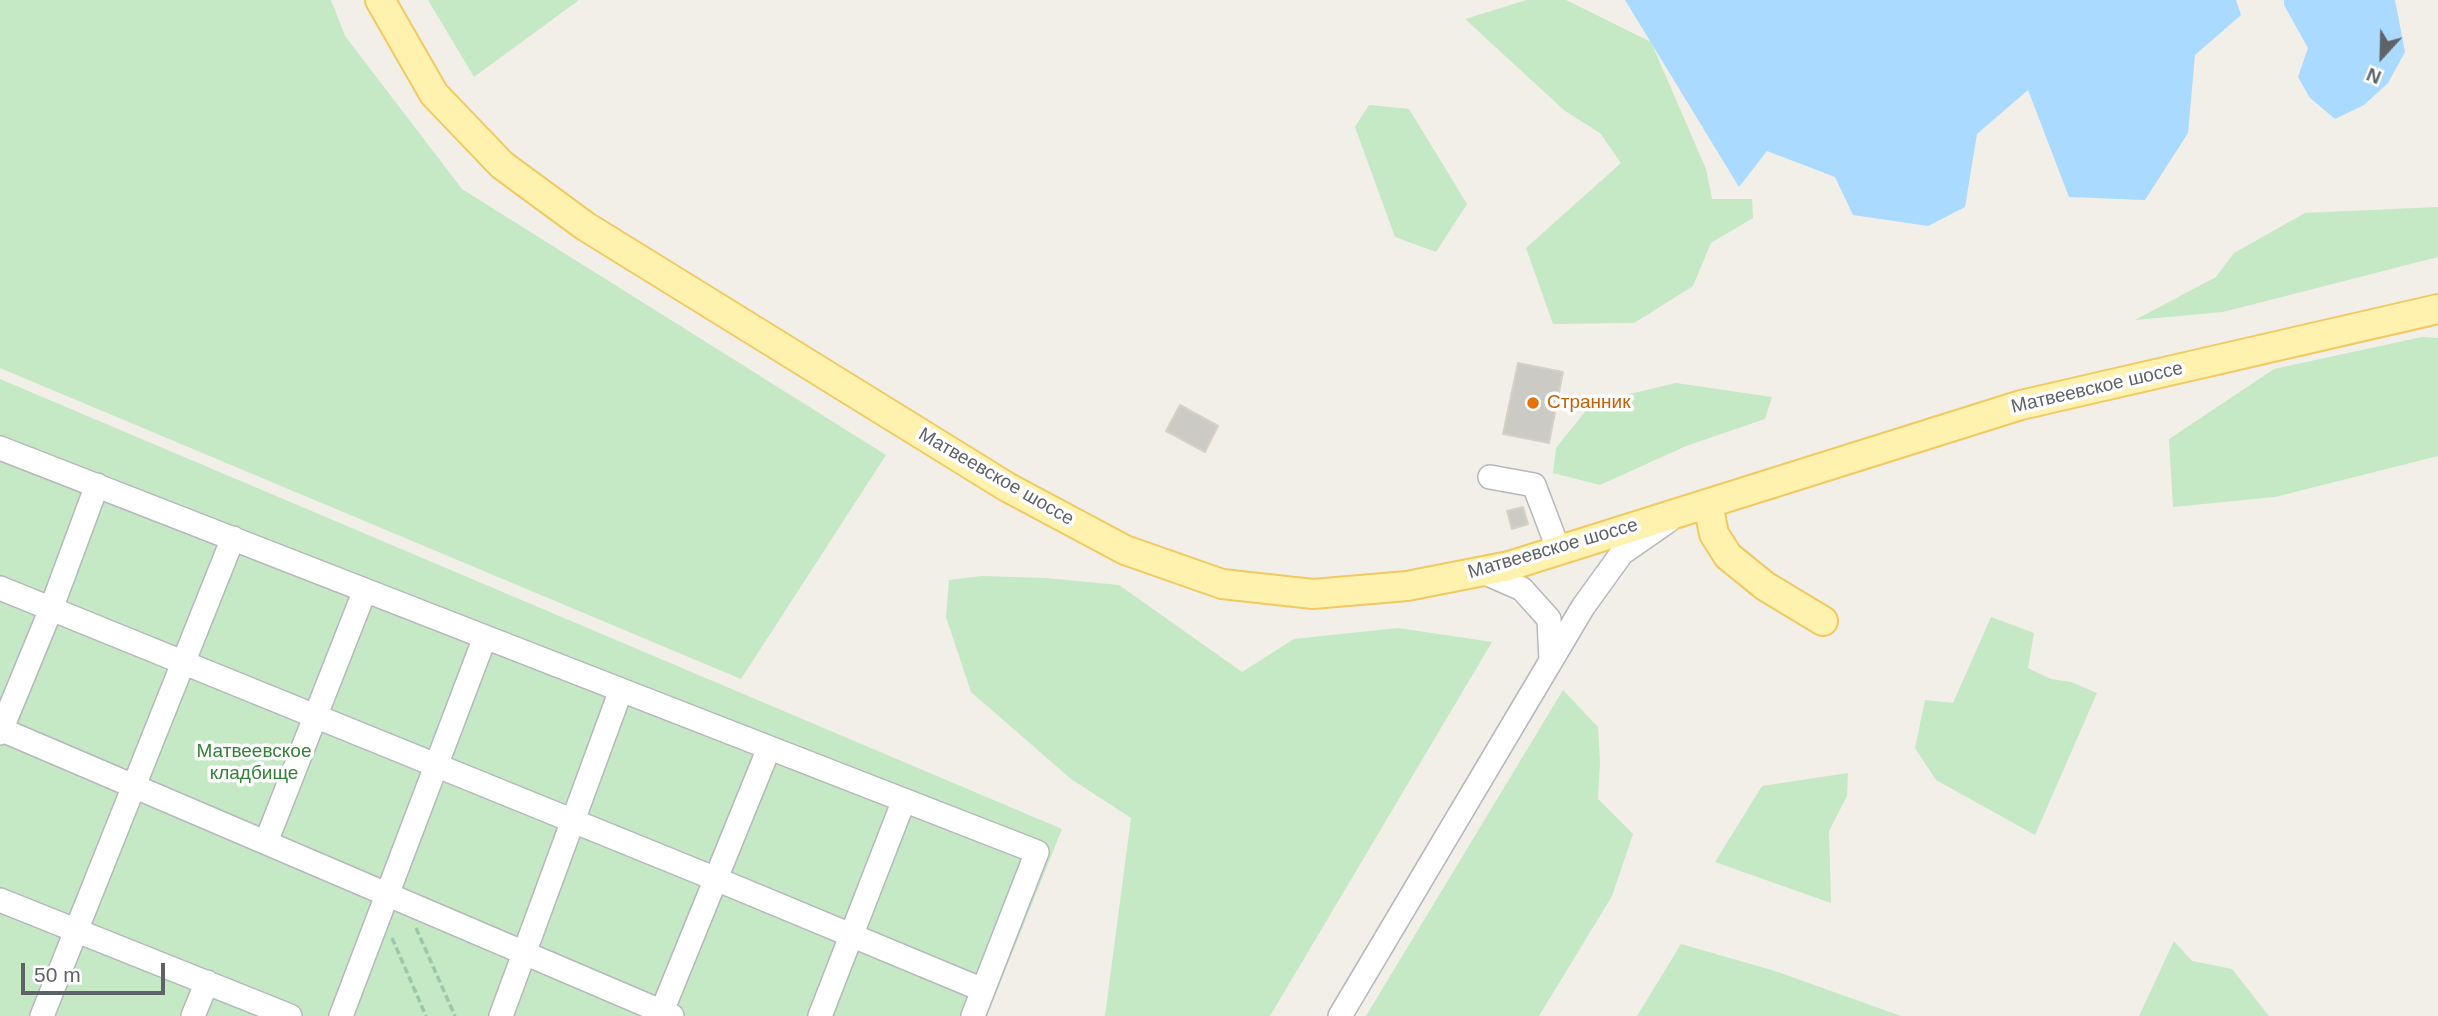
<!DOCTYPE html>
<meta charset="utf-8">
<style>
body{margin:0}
#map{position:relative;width:2438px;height:1016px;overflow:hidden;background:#f1efe8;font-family:Arial,sans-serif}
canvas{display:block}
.north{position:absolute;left:2347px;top:21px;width:70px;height:70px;-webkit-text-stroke:5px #fff;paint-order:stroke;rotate:202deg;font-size:19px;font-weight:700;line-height:28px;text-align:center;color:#5f6368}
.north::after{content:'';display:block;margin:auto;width:24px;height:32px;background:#5f6368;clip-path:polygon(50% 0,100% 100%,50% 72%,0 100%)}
.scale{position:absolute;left:21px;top:963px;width:144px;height:32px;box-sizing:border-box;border:4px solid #5f6368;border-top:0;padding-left:9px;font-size:21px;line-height:24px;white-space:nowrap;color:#5f6368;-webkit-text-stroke:5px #fff;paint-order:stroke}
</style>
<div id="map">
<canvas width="2438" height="1016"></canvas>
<div class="north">N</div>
<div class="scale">50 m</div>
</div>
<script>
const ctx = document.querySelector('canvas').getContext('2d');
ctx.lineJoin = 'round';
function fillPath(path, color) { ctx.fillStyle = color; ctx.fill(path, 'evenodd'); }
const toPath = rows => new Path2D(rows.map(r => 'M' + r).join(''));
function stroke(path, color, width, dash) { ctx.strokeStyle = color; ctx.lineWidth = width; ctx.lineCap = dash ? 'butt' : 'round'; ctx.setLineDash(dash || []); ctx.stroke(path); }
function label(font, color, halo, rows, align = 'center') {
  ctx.font = font + ' Arial,sans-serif'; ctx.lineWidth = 7; ctx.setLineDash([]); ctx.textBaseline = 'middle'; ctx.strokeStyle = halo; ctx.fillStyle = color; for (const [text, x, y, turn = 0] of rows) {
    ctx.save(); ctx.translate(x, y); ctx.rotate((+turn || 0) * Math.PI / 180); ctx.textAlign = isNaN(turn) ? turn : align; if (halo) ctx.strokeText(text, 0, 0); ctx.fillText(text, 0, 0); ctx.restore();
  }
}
fillPath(toPath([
 [0,0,331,0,345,36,462,189,886,455,741,679,0,368],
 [428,0,579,0,474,77],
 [1527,0,1566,0,1651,42,1706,169,1712,199,1752,199,1753,218,1711,243,1693,286,1634,323,1553,324,1526,248,1621,163,1600,133,1565,111,1465,19],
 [1369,105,1409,109,1467,204,1436,252,1395,237,1355,127],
 [2438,207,2438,257,2223,312,2135,320,2216,277,2234,253,2305,213],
 [2422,337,2438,338,2438,456,2275,497,2173,507,2169,439,2274,369],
 [0,379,1062,829,987,1016,0,1016],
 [1676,383,1772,397,1765,419,1686,446,1600,485,1553,473,1556,448,1592,403],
 [982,576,1045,578,1119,585,1242,672,1294,639,1398,628,1492,642,1270,1016,1105,1016,1131,818,1071,779,971,692,946,617,949,580],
 [1991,617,2034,633,2028,668,2051,679,2071,682,2097,693,2035,835,1936,780,1915,748,1925,700,1953,703],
 [1563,690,1598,727,1600,762,1598,799,1633,834,1612,896,1539,1016,1366,1016],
 [1848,773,1847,796,1829,831,1831,903,1715,862,1762,786],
 [2174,941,2192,961,2232,969,2269,1016,2139,1016],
 [1681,944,1775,971,1901,1016,1637,1016]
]), '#c5e8c5');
fillPath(toPath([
 [1625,0,2236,0,2241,15,2195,55,2188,133,2145,200,2069,197,2028,90,1977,134,1965,207,1928,226,1853,215,1835,177,1767,151,1739,187],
 [2284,0,2395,0,2405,52,2388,83,2364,105,2335,119,2310,98,2298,77,2308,48,2284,5]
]), '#aadaff');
const building = toPath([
 [1518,363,1563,372,1549,443,1503,434,1518,363],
 [1180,405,1218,426,1205,452,1166,431,1180,405],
 [1523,507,1528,524,1512,529,1507,511,1523,507]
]);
fillPath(building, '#cccac5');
stroke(building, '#d6d1c6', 2);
const minor = toPath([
 [0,448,1037,852,973,1016],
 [1490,477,1534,485,1559,551],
 [1481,571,1522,589,1549,619,1551,661],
 [0,588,716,879,983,990],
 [0,729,672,1016],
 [0,733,51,609,97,485],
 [266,842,365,590],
 [0,900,290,1016],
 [42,1016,233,538],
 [193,1016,207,982],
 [341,1016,485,637],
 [501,1016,621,690],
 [660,1016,769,748],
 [820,1016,904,800],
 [1340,1016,1583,607,1622,553,1668,521]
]);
const major = toPath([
 [380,0,434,94,502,165,585,226,1007,487,1125,550,1222,584,1313,594,1407,586,1509,566,2021,405,2438,309],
 [1708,504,1714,534,1728,556,1765,586,1823,621]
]);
stroke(minor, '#b5b8bc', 26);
stroke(major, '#f2c960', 32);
stroke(toPath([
 [416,928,455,1016],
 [392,938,426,1016]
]), '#9cc7a9', 3.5, [7, 3.5]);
stroke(minor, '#fff', 23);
stroke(major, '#fff2af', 28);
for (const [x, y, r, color] of [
 [1533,403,7,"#e8710a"]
]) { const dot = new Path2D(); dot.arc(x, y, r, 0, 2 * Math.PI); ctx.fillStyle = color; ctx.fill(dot); stroke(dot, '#fff', 2.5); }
label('19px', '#5f6368', '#fff', [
 ["Матвеевское шоссе",2097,388,-13],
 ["Матвеевское шоссе",996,477,30],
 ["Матвеевское шоссе",1553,549,-16]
]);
label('19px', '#c56008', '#fff', [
 ["Странник",1547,403]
], 'left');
label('19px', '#348238', '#fff', [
 ["Матвеевское",254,752],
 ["кладбище",254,774]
]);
</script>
